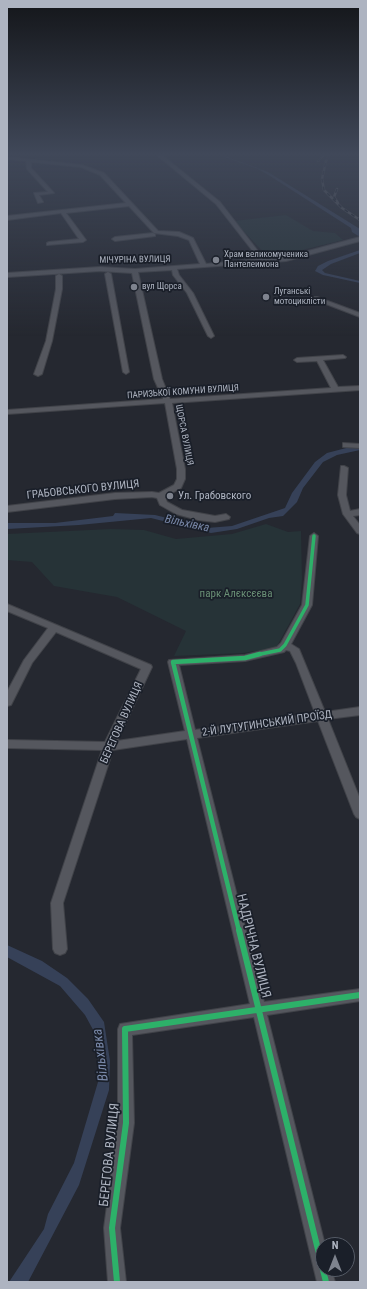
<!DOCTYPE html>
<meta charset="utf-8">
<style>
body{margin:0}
#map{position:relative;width:367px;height:1289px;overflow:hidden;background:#252830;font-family:"Roboto Condensed",sans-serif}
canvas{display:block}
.frame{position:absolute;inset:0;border:8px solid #aeb4c1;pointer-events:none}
.north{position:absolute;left:315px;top:1237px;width:40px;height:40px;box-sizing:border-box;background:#1a1f29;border:1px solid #555b66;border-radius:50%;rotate:0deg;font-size:11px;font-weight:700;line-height:16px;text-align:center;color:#aeb4c1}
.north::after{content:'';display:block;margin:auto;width:14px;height:18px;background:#7e838e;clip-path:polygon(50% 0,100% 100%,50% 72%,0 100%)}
</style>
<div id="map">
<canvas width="367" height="1289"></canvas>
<div class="frame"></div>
<div class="north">N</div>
</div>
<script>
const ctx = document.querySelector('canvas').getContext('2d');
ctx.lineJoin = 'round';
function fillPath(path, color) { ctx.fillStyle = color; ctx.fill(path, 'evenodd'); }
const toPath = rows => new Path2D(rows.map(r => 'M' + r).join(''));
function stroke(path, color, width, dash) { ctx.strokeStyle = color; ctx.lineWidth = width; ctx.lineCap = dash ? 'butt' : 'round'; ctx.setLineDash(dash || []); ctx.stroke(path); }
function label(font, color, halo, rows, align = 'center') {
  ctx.font = font + ' "Roboto Condensed",sans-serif'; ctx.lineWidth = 3.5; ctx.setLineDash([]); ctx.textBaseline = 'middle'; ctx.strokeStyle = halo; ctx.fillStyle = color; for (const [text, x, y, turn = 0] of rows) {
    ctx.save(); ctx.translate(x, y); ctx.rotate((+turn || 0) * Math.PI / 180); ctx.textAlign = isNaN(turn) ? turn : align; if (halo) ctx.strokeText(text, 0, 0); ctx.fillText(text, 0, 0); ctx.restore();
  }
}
fillPath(toPath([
 [286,215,313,231,335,233,343,240,269,258,234,221],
 [266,524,288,532,301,531,302,579,300,604,276,648,243,653,174,656,186,631,117,597,54,586,32,562,7,560,7,534,111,529,144,530,176,539,232,534]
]), '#263337');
fillPath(toPath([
 [221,156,225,156,268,172,360,229,360,237,352,232,351,228,270,176,258,169],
 [360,250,360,253,331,264,322,270,325,273,360,281,360,283,323,275,315,271,318,266,328,261],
 [350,447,360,448,360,450,337,455,323,462,303,488,297,502,283,516,269,518,237,529,211,533,151,518,79,525,7,529,7,523,55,523,113,516,115,513,155,515,207,528,232,526,285,508,292,493,315,462,327,453],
 [7,945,42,961,67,978,88,999,104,1022,110,1061,109,1090,79,1185,28,1282,9,1282,44,1229,48,1214,74,1163,98,1082,99,1066,97,1037,85,1015,60,986,7,957]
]), '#364158');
const minor = toPath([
 [158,156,163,156,220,202,264,259,286,257,360,237,360,241,286,261,177,269,179,275,193,293,214,336,211,338,208,336,187,293,173,275,172,270,138,272,162,379,170,399,331,388,317,361,297,362,294,360,297,358,343,355,346,357,345,358,323,360,338,387,360,386,360,390,172,403,185,469,185,479,181,488,165,497,167,502,182,510,215,516,226,514,230,517,229,519,215,522,198,520,176,514,160,505,157,498,152,497,115,499,7,512,7,506,115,493,152,492,159,493,174,485,177,479,177,469,165,403,7,414,7,410,163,399,154,379,132,273,100,271,7,277,7,273,100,267,135,269,200,264,189,240,178,236,154,233,129,206,66,213,86,240,83,242,47,245,47,243,49,242,79,239,61,213,7,220,7,216,126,203,100,175,81,167,31,162,31,168,54,193,39,195,43,202,38,203,34,193,48,192,27,169,26,161,7,159,7,157,82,165,104,173,158,231,179,232,193,238,206,264,259,259,216,204,158,156],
 [153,233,155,234,155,236,115,241,112,239,115,237,153,233],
 [108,272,111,274,129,372,126,374,123,372,105,274,108,272],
 [59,274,62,276,62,289,52,341,42,374,38,376,34,374,46,341,56,289,56,276,59,274],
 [313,297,317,297,360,313,360,317,313,299,313,297],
 [343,443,360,444,360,448,343,447,343,443],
 [341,466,344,466,348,468,346,495,350,511,360,509,360,515,353,516,360,525,360,534,357,533,343,514,338,495,341,466],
 [314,533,318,536,312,605,291,644,299,649,325,712,360,707,360,715,328,719,360,799,360,819,356,817,354,814,318,721,197,738,264,1002,360,989,360,1001,267,1015,325,1245,323,1245,323,1269,331,1269,335,1282,317,1282,254,1017,132,1035,134,1123,120,1228,126,1282,108,1282,104,1228,118,1123,118,1029,120,1024,250,1004,187,739,113,750,63,903,67,949,65,953,60,955,55,953,53,949,51,903,102,750,7,748,7,740,105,742,141,669,56,632,32,663,11,705,7,706,7,692,24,660,48,628,7,611,7,604,151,665,152,667,117,741,185,731,168,662,169,660,245,655,277,647,281,643,302,605,310,536,314,533],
 [286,650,290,651,296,663,315,713,195,730,179,665,245,661,284,652,286,650]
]);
stroke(minor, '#414349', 2);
fillPath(minor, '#55575e');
const rail = toPath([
 [329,156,326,161,322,179,324,190,342,208,360,220],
 [318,161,323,156],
 [337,189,334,197,338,203]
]);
stroke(rail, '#53565c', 2.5);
stroke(rail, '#1a1f29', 1.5, [4]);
stroke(toPath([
 [256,655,280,650,285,645,307,605,314,536]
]), '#2db169', 3.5);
stroke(toPath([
 [239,931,173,662,245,658,260,654]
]), '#2db169', 4.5);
stroke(toPath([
 [239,930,326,1282],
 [117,1282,112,1228,126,1123,125,1029,360,995]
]), '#2db169', 6);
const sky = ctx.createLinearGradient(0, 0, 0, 336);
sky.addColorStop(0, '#14161a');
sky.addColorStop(0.46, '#404859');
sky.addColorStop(1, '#40485900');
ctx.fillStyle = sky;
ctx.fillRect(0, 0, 367, 336);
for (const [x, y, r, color] of [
 [216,260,4,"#7e838e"],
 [134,287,4,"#7e838e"],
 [266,297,4,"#7e838e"],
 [170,496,4,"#7e838e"]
]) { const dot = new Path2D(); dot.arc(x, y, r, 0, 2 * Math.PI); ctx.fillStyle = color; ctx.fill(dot); stroke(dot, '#1a1f29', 1.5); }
label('9px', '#aeb4c1', '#1a1f29', [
 ["Храм великомученика",224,255],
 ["Пантелеимона",224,265],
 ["вул Щорса",142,287],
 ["Луганські",274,292],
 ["мотоциклісти",274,302]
], 'left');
label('9px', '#aeb4c1', '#1a1f29', [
 ["МІЧУРІНА ВУЛИЦЯ",135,260,-1],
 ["ПАРИЗЬКОЇ КОМУНИ ВУЛИЦЯ",183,392,-4],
 ["ЩОРСА ВУЛИЦЯ",184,435,79]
]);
label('11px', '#aeb4c1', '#1a1f29', [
 ["ГРАБОВСЬКОГО ВУЛИЦЯ",83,490,-6],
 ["БЕРЕГОВА ВУЛИЦЯ",122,723,-66],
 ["2-Й ЛУТУГИНСЬКИЙ ПРОЇЗД",267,724,-8]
]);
label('11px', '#aeb4c1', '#1a1f29', [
 ["Ул. Грабовского",178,496]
], 'left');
label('11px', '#698f75', '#1a1f29', [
 ["парк Алєксєєва",236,594]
]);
label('italic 12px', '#7988a8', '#1a1f29', [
 ["Вільхівка",187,524,12]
]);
label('13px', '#aeb4c1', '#1a1f29', [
 ["НАДРІЧНА ВУЛИЦЯ",253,946,76],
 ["БЕРЕГОВА ВУЛИЦЯ",110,1155,-84]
]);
label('italic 14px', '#7988a8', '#1a1f29', [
 ["Вільхівка",101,1055,-97]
]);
</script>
